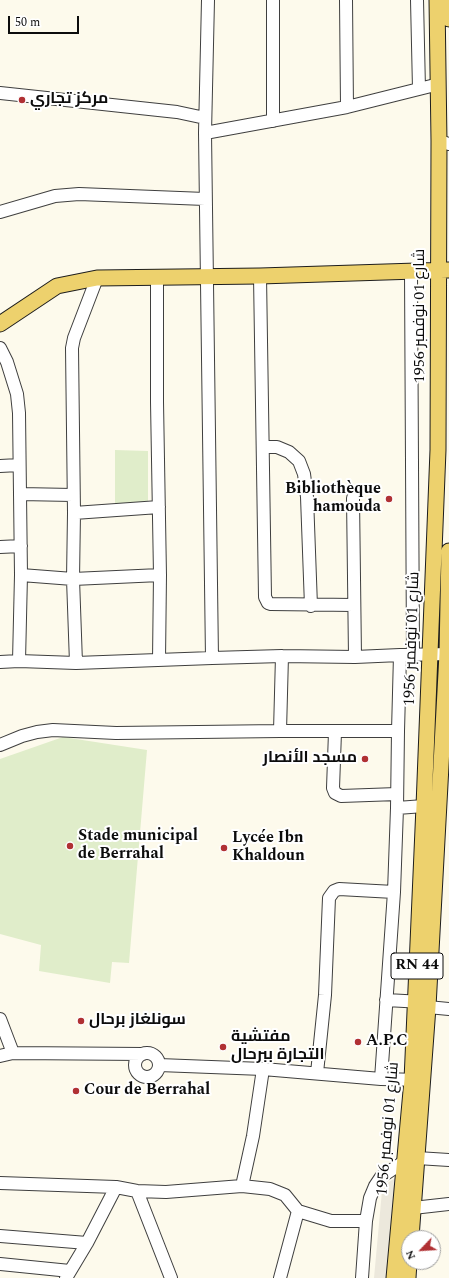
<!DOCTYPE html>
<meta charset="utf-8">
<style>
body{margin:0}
#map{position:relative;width:449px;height:1278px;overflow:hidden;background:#fdfaec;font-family:Spectral,serif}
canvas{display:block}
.north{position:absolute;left:401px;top:1230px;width:40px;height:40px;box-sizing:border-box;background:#fff;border:1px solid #9e9e9e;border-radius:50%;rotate:245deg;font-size:11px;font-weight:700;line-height:16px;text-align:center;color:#0c0c0c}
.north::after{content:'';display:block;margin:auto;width:14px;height:18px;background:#b03033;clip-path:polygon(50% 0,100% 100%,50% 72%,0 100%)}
.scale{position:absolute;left:8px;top:16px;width:71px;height:18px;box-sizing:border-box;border:2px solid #0c0c0c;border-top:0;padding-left:5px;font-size:12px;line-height:14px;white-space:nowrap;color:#0c0c0c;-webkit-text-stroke:3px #fff;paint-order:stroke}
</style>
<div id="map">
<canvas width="449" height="1278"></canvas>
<div class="north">N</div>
<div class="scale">50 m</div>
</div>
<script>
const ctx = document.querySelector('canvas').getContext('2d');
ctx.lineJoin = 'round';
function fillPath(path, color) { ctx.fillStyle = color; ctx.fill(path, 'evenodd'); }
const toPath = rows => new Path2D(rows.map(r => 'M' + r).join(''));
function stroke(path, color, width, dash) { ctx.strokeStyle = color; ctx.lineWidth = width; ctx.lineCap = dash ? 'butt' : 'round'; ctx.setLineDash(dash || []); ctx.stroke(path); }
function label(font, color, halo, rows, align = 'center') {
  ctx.font = font + ' Spectral,Cairo,serif'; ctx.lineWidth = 4; ctx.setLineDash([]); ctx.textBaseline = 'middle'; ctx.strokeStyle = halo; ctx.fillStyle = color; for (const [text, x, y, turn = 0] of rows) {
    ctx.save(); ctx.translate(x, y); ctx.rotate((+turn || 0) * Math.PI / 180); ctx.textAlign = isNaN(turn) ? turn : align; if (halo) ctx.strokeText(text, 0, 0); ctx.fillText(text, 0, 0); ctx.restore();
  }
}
fillPath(toPath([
 [115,450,148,451,148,505,115,504],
 [63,737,147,750,129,963,112,962,110,983,39,971,41,945,0,934,0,759]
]), '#e0edca');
fillPath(toPath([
 [399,1175,390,1278,374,1278,382,1191,389,1182]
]), '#ece8dc');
const minor = toPath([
 [208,0,205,133,212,658],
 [346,0,347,107],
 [417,0,419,89],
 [0,93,177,112,205,118],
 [273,121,273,0],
 [205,133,347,107,439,84],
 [439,141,449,144],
 [0,212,55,196,79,194,205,199],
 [411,272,413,655],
 [260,276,265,597,268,603,271,604,354,605],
 [157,277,157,402,160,575,159,660],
 [0,348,7,362,17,394,19,413,21,575,19,661],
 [263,447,277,447,289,452,299,461,304,474,307,497,311,606],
 [0,466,19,465],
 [20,494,73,495],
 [353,498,355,657],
 [74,513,159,507],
 [0,547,21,546],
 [21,575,73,579,160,575],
 [0,662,19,661,76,663,212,658,282,656,355,657,400,655],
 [76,663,73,579,74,513,72,348,74,338,97,278],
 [280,731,282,656],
 [398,731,400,655,449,654],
 [335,732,333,788,335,793,341,796,397,794],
 [0,745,22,736,37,732,53,730,116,733,280,731,398,731,397,808,394,892,381,1079],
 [397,808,424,806],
 [386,1000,423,1002],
 [428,1007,449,1009],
 [0,1019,13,1053],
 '135 1065a12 12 0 1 1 24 0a12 12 0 1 1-24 0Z',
 [0,1056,13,1053,143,1054],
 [159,1065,263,1069,381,1079,420,1080],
 [317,1073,325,995,329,898,334,891,339,889,394,892],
 [417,1158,449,1160],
 [0,1183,116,1187,137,1191,166,1192,242,1186,270,1189,285,1195,298,1211,331,1221,366,1221,362,1278],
 [242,1186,253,1136,263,1069],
 [137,1191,171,1278],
 [413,1208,449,1204],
 [366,1221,370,1198,375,1186,381,1177,405,1161],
 [0,1236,87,1243],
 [0,1264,70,1271],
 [66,1278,87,1243,116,1187],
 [280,1278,298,1211]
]);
const major = toPath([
 [449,0,449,19],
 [0,324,57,286,97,278,260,276,448,270],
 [411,1238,428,1007,447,654,449,551],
 [394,1278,412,1080,424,806,438,450,439,141,437,0],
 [408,1278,409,1262]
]);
stroke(minor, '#3f3f3f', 14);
stroke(major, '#1d1d1d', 17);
stroke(minor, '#fff', 12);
stroke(major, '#edd16d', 15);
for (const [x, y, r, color] of [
 [22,100,4,"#b03033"],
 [389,499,4,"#b03033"],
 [365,759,4,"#b03033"],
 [70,846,4,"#b03033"],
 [224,848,4,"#b03033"],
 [81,1021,4,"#b03033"],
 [358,1042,4,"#b03033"],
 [223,1047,4,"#b03033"],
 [76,1091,4,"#b03033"]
]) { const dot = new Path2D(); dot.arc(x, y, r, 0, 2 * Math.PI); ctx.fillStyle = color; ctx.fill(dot); stroke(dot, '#fff', 1.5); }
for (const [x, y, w] of [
 [417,966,52]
]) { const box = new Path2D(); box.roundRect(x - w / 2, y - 13, w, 26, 3); ctx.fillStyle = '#fff'; ctx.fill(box); stroke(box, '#0c0c0c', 1); }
label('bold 15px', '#0c0c0c', null, [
 ["RN 44",417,966]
]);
label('bold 16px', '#0c0c0c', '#fff', [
 ["مركز تجاري",30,100],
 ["Bibliothèque",381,490,"right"],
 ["hamouda",381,508,"right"],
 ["مسجد الأنصار",357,759,"right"],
 ["Stade municipal",78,837],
 ["de Berrahal",78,855],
 ["Lycée Ibn",232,839],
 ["Khaldoun",232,857],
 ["سونلغاز برحال",89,1021],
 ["مفتشية",231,1038],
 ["التجارة ببرحال",231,1056],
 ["A.P.C",366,1042],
 ["Cour de Berrahal",84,1091]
], 'left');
label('16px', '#0c0c0c', '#fff', [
 ["شارع 01 نوفمبر 1956",421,316,-90],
 ["شارع 01 نوفمبر 1956",413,639,-88],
 ["شارع 01 نوفمبر 1956",389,1129,-85]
]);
</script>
